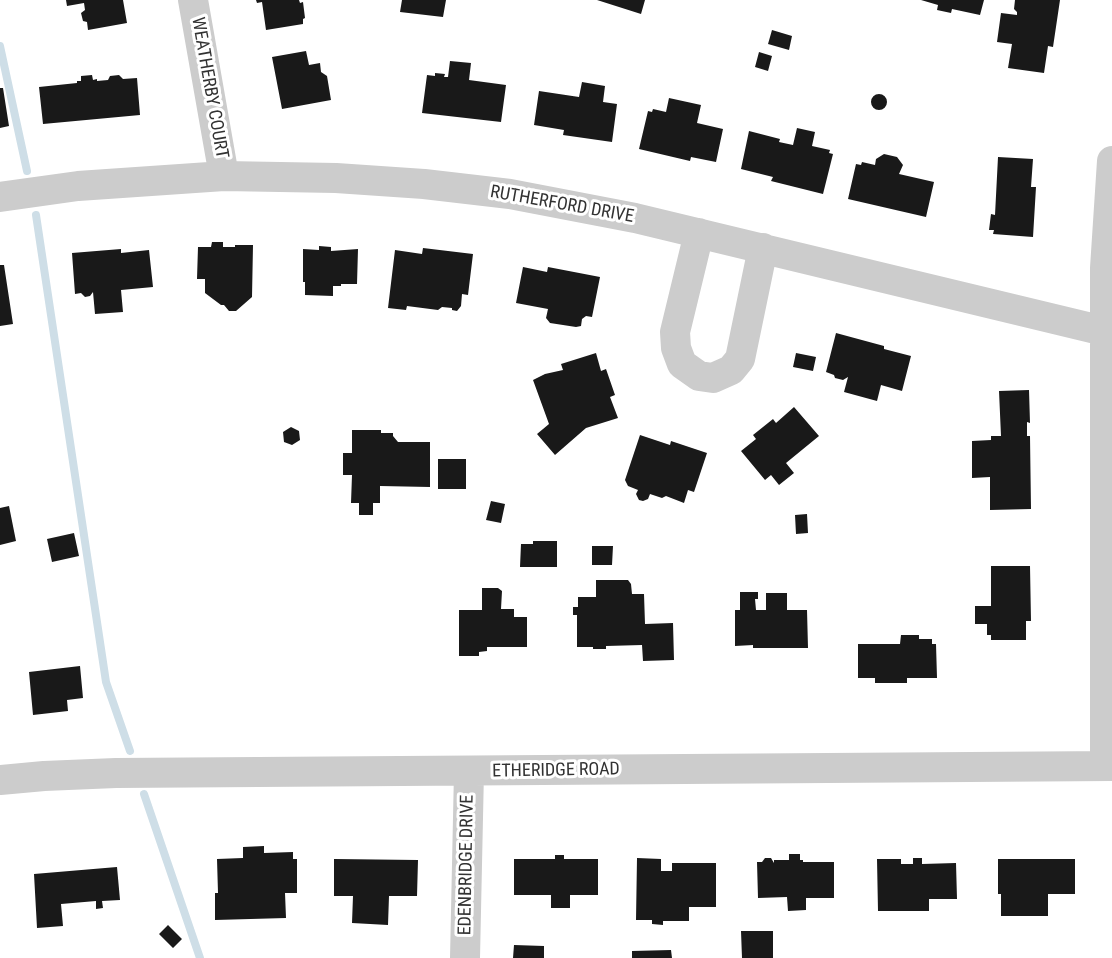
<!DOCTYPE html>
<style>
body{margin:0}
canvas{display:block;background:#fff}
</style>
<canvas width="1112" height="958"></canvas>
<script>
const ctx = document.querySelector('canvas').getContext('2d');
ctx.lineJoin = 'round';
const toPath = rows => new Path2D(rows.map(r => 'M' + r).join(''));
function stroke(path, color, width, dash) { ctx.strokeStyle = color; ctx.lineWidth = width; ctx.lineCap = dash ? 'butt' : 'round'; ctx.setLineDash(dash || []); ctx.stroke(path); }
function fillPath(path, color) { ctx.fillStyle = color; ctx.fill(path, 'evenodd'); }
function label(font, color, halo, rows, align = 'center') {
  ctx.font = font + ' "Roboto Condensed",sans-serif'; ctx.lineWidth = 6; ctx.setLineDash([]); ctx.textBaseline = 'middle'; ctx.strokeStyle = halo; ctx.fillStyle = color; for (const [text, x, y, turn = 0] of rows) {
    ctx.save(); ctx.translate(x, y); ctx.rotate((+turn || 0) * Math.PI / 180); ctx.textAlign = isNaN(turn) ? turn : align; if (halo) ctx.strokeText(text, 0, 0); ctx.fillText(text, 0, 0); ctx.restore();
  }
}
stroke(toPath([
 [0,46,27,171],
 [36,215,106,682,130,751],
 [144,794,200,958]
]), '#cedee7', 8);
fillPath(toPath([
 [66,0,123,0,127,23,88,30,87,22,83,21,81,13,85,10,84,3,67,6],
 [256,0,299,0,300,3,303,2,305,18,303,19,303,24,266,30,262,2,257,3],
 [402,0,446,0,443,17,400,12],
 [597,0,645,0,641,14],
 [921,0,984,0,980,15,952,9,951,13,937,10,938,5],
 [1015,0,1060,0,1053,47,1048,46,1044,73,1008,68,1012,44,997,42,1001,13,1017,15,1017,12,1014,9],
 [772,30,792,36,789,50,768,44],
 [306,51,309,65,320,63,321,72,327,76,331,100,282,109,272,57],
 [759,52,772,56,768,71,755,67],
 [450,61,471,63,469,80,506,85,501,122,422,113,427,75,435,76,435,73,445,74,444,77,448,77],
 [92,75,93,80,97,79,97,81,108,80,110,76,119,75,123,79,137,78,140,115,43,124,39,87,77,83,77,81,81,81,81,76],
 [582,82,605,86,603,102,617,104,612,142,563,135,564,130,534,125,539,91,579,97],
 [0,88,3,88,9,126,0,128],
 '871 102a8 8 0 1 1 16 0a8 8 0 1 1-16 0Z',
 [669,98,701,105,697,123,723,129,716,162,691,157,690,161,639,149,648,111,652,112,653,109,666,112],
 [797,128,815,132,812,146,830,150,829,153,833,154,823,194,771,181,773,177,741,169,749,131,780,139,779,142,793,145],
 [884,154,897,157,903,165,899,174,934,182,926,217,848,199,856,164,861,165,862,162,875,165,876,159],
 [998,157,1033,159,1031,187,1036,187,1033,237,993,234,994,230,989,230,991,214,995,215],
 [212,242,223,242,223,247,235,247,235,245,253,245,252,297,236,311,229,311,224,305,221,305,205,293,205,279,197,279,198,247,211,247],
 [319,246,331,247,331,251,358,249,357,284,341,284,341,286,333,286,333,296,305,295,305,282,303,282,303,249,319,250],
 [423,248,473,254,468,295,462,294,461,306,457,311,452,310,452,308,442,307,438,310,407,306,406,310,388,308,395,250,422,254],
 [121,249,121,253,149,250,153,287,121,290,123,312,95,314,93,292,90,296,85,297,81,293,75,294,72,253],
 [0,265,4,265,13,324,0,326],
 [523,267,547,272,548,267,600,277,592,317,586,316,582,319,581,326,576,327,550,323,546,318,548,309,516,303],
 [836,333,884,346,884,349,911,356,902,391,881,385,877,401,844,392,848,377,843,380,835,378,834,375,826,372],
 [596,353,601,371,606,369,615,395,610,397,618,418,586,428,555,455,537,434,549,424,533,380,545,374,563,370,561,364],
 [796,353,816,357,813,371,793,367],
 [1029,390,1030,423,1027,422,1027,436,1030,436,1031,509,990,510,990,477,972,478,972,441,991,440,991,436,1001,436,999,391],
 [794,407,819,436,786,463,794,473,779,485,771,475,765,480,741,451,756,439,753,435,773,419,776,423],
 [291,427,299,431,300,440,292,445,284,442,283,432],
 [352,430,381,430,381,433,393,433,393,436,398,442,430,442,430,487,380,486,380,503,373,503,373,515,359,515,359,503,351,503,352,475,343,475,343,453,352,453],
 [640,435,670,445,671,441,707,453,694,492,688,490,684,503,666,496,662,498,650,494,648,499,643,501,639,500,636,494,638,490,628,486,625,480],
 [438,459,466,459,466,489,438,489],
 [491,501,505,504,501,523,486,520],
 [9,506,16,541,0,545,0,508],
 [807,514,808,533,796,534,795,515],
 [74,533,79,556,52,562,47,539],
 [533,541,557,541,557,567,520,567,521,544,533,544],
 [592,546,613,546,612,565,592,565],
 [991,566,1030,566,1031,621,1026,621,1026,640,991,640,991,635,987,635,987,624,975,624,975,606,991,606],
 [596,580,628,580,631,584,632,594,644,594,645,624,673,623,674,660,643,661,642,645,606,646,606,649,593,649,593,647,577,647,577,615,573,615,573,607,578,607,578,597,596,597],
 [482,588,498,588,502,591,501,609,514,609,514,617,527,617,527,647,487,647,487,651,479,652,479,656,459,656,459,610,482,610],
 [740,592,758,592,758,599,755,599,756,610,766,610,766,593,787,593,787,610,807,610,808,648,753,648,753,645,735,646,735,610,740,610],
 [901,635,919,635,919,639,932,639,932,644,936,644,937,678,907,678,907,683,875,683,875,678,858,678,858,644,900,644],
 [80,666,83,698,67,700,68,711,33,715,29,672],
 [264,846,264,853,293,852,293,859,297,859,297,893,285,893,286,918,215,920,215,893,218,893,217,859,243,858,243,847],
 [789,854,800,854,800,860,803,860,803,862,834,862,834,898,806,898,806,910,788,911,787,897,758,898,757,862,762,862,765,858,771,858,774,863,774,860,789,860],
 [555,855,564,855,564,859,598,859,598,895,570,895,570,908,551,908,551,895,514,895,514,859,555,859],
 [637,858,661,859,661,871,672,871,672,863,716,863,716,907,689,907,689,921,663,921,663,925,652,924,652,920,636,920],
 [913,858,922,858,922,864,956,863,957,899,929,899,929,911,878,911,877,859,901,859,901,864,913,864],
 [334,859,418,860,417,896,389,896,388,925,352,923,353,896,334,896],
 [998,859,1075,859,1075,894,1048,894,1048,916,1001,916,1001,894,998,894],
 [117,867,120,900,102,901,103,908,96,909,96,901,61,904,63,926,37,928,34,874],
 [168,925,182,939,173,948,159,934],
 [741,931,773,931,773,958,742,958],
 [514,945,544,946,544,958,513,958],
 [671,950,672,958,632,958,632,951]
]), '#191919');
stroke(toPath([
 [193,0,224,176],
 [0,197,78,186,224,176,336,178,424,184,510,194,635,218,1112,333],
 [699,233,675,332,676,348,682,364,699,376,713,378,731,370,740,359,763,248],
 [1105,766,1105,268,1112,161],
 [0,780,44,776,116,773,1112,766],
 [465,958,469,771]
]), '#ccc', 30);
label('18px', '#323232', '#fff', [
 ["WEATHERBY COURT",209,88,80],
 ["RUTHERFORD DRIVE",562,205,10],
 ["ETHERIDGE ROAD",556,771,-1],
 ["EDENBRIDGE DRIVE",467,865,-89]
]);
</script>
